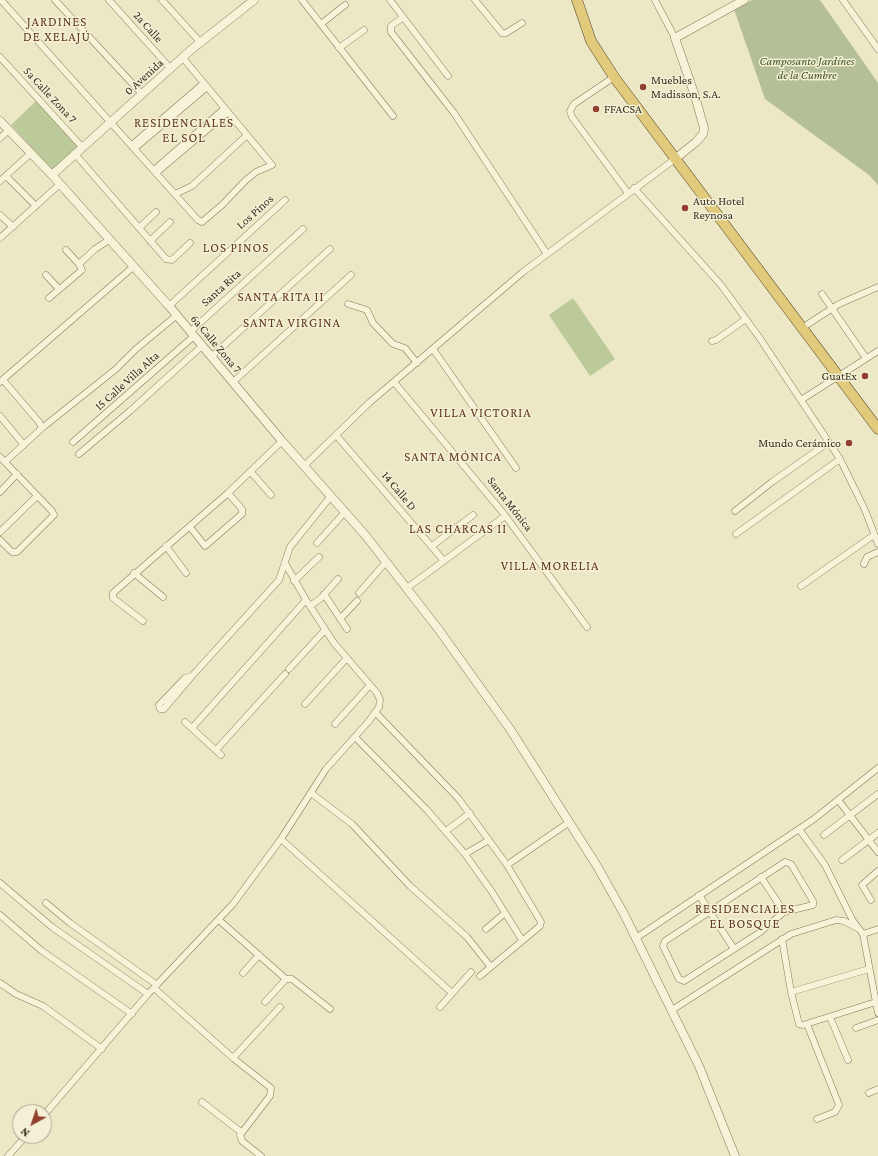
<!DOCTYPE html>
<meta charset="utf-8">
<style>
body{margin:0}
#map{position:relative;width:878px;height:1156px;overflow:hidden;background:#ece7c5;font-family:"Crimson Pro",serif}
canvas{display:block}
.north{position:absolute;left:12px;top:1104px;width:40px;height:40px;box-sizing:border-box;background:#f4f0d5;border:1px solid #a8a38c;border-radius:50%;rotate:220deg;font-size:11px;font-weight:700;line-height:16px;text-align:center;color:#372f1f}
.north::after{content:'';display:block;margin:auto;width:14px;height:18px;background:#923e2f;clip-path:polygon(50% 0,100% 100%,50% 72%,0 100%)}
</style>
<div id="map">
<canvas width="878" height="1156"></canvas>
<div class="north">N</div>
</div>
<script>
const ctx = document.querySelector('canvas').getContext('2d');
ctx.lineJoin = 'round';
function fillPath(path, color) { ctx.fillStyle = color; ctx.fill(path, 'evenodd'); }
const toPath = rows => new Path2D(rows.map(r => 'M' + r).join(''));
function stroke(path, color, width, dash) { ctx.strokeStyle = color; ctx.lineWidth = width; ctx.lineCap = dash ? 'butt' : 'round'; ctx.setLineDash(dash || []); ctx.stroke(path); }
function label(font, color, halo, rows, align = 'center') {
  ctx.font = font + ' "Crimson Pro",serif'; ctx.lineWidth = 3; ctx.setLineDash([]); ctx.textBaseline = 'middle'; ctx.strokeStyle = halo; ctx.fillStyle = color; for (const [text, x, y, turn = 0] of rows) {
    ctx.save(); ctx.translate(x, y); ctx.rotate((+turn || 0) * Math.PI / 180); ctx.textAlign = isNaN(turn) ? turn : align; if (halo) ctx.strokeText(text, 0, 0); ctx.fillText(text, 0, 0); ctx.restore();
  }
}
fillPath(toPath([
 [37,100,80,147,53,171,11,125],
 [573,298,615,359,590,376,549,315]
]), '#bcca9a');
fillPath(toPath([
 [752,0,820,0,878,83,878,185,869,175,765,99,734,9]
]), '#b4bf98');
const minor = toPath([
 [1,0,198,220,202,222,222,205,246,180,256,172,272,165,183,58],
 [55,0,142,94],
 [109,0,171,69],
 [162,0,201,43],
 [302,0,393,116],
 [390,0,448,76],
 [475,0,502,33,506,33,522,23],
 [655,0,675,38],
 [843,0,878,49],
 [402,18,391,26,391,32,454,113,547,254],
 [321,24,345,5],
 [339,48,364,30],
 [0,57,83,148],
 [614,77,574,104,570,111,572,117,628,193],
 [0,138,9,130],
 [132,145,204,83],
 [135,148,207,87],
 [75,154,166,259,172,260,190,243],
 [154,170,225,108],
 [156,173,228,112],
 [6,176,36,206],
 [0,181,31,153],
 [634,188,721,285,759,337,840,459,865,510,878,544],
 [175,194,192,186,247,135],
 [0,215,13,227],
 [139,228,156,212],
 [0,238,60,184],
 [150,241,170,222],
 [79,264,95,249,109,240],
 [46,275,59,289],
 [822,294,866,358],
 [49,298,82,270,79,264,66,250],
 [348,304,367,310,373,323,393,344,405,348,417,363],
 [169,306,285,200],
 [802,328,839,304,878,287],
 [191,331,303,229],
 [712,341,716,340,746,319],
 [433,349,516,468],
 [211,357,330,249],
 [3,380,39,422,42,428],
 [0,382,133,267],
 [233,382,351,275],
 [394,382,504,514,587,627],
 [801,400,878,351],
 [0,416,24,445],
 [336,435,444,561],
 [73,442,194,336],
 [79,454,130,411,202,346],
 [0,457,52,511,54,515,17,552,12,552,0,540],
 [6,461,42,428,116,369,136,349,177,315],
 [304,466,370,402,523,272,675,159],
 [251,472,271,495],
 [0,492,17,474],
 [735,511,772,482,829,442],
 [190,527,205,546,242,514,242,509,228,493],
 [0,532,37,496],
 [736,534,840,459],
 [317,543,345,512],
 [166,546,186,573],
 [432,546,473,515],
 [864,564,867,557,878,552],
 [134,573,163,597],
 [294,581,319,557],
 [801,586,874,535],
 [407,588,505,516],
 [359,593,386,562],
 [324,594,347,629],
 [310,606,321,598,338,579],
 [340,619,357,601],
 [143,621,113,598,113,593,228,493,282,441],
 [289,669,325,630],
 [192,676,185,678,159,705,160,709,164,709,192,676,279,580,290,547,331,496],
 [305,704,347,658],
 [376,713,458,798,507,865,541,922,540,926,480,976],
 [185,722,221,755],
 [335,724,370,685],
 [192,728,306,600],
 [355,737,427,810,465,854,492,892,522,940],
 [216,750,285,674],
 [311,793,352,824,410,886,467,937,490,966],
 [839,801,878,852],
 [799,829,825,865,853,921,863,934,878,1013],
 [446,831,470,813],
 [824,835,878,794],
 [281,839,452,993],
 [465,854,489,840],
 [842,860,878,833],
 [785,862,791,864,813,901,813,905,784,912,759,933,684,981,679,979,663,946,665,941,785,862],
 [507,865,568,823],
 [761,877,784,912],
 [0,883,52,927,148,994],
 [699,895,734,949],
 [871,900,862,885,878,871],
 [46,903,70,923,157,985],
 [0,915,42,951,132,1014],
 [220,921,286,979,292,979,330,1009],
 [486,929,505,913],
 [863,934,878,929],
 [636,938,814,819,878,768],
 [782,939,791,992,799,1024,803,1025,876,1002],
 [243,973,259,955],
 [0,983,16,994,43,1006,102,1049],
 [154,988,233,1058,271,1088,270,1096,240,1135,242,1141,261,1156],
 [791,992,869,969],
 [265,1002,286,979],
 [440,1007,471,972],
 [672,1010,791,934,836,920,844,921,859,929],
 [830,1017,848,1060],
 [807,1024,839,1105,835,1112,817,1119],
 [856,1028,878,1020],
 [233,1058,280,1007],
 [869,1093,878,1089],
 [202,1102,241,1132],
 [44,1115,148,994,233,904,281,839,326,769,369,721,379,707,380,700,377,693,334,643,306,600,285,563],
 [8,1156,26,1136]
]);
const tertiary = toPath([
 [0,121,52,175,169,306,282,441,366,536,439,630,510,729,597,866,624,914,699,1066,735,1156],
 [675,159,696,142,703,134,704,128,695,96,675,38,744,0],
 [52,175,192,49,254,0]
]);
const trunk = toPath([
 [577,0,591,41,614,77,878,429]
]);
stroke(minor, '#86795c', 7);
stroke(tertiary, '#86795c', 9);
stroke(trunk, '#544730', 11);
stroke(minor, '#f7f3d8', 6);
stroke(tertiary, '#f7f3d8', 8);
stroke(trunk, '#e2ca7c', 10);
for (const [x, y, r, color] of [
 [643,87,4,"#923e2f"],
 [596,109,4,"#923e2f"],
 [685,208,4,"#923e2f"],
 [865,376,4,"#923e2f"],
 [849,443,4,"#923e2f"]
]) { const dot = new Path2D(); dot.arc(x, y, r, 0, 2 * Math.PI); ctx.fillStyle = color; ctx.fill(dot); stroke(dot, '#f4f0d5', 1.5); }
label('12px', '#372f1f', '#f4f0d5', [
 ["2a Calle",148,27,48],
 ["0 Avenida",144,77,-42],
 ["5a Calle Zona 7",50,95,47],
 ["Los Pinos",255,212,-42],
 ["Santa Rita",221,288,-42],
 ["6a Calle Zona 7",216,344,50],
 ["15 Calle Villa Alta",127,381,-42],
 ["14 Calle D",399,491,50],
 ["Santa Mónica",510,504,52]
]);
label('italic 12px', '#415327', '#f4f0d5', [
 ["Camposanto Jardínes",807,61],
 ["de la Cumbre",807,75]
]);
label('12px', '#372f1f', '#f4f0d5', [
 ["Muebles",651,80],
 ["Madisson, S.A.",651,94],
 ["FFACSA",604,109],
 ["Auto Hotel",693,201],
 ["Reynosa",693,215],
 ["GuatEx",857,376,"right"],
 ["Mundo Cerámico",841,443,"right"]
], 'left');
ctx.letterSpacing = '1px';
label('13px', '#623921', '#f4f0d5', [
 ["JARDINES",57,22],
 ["DE XELAJÚ",57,37],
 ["RESIDENCIALES",184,123],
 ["EL SOL",184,138],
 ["LOS PINOS",236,248],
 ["SANTA RITA II",281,297],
 ["SANTA VIRGINA",292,323],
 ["VILLA VICTORIA",481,413],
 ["SANTA MÓNICA",453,457],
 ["LAS CHARCAS II",458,529],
 ["VILLA MORELIA",550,566],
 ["RESIDENCIALES",745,909],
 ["EL BOSQUE",745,924]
]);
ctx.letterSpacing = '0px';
</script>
